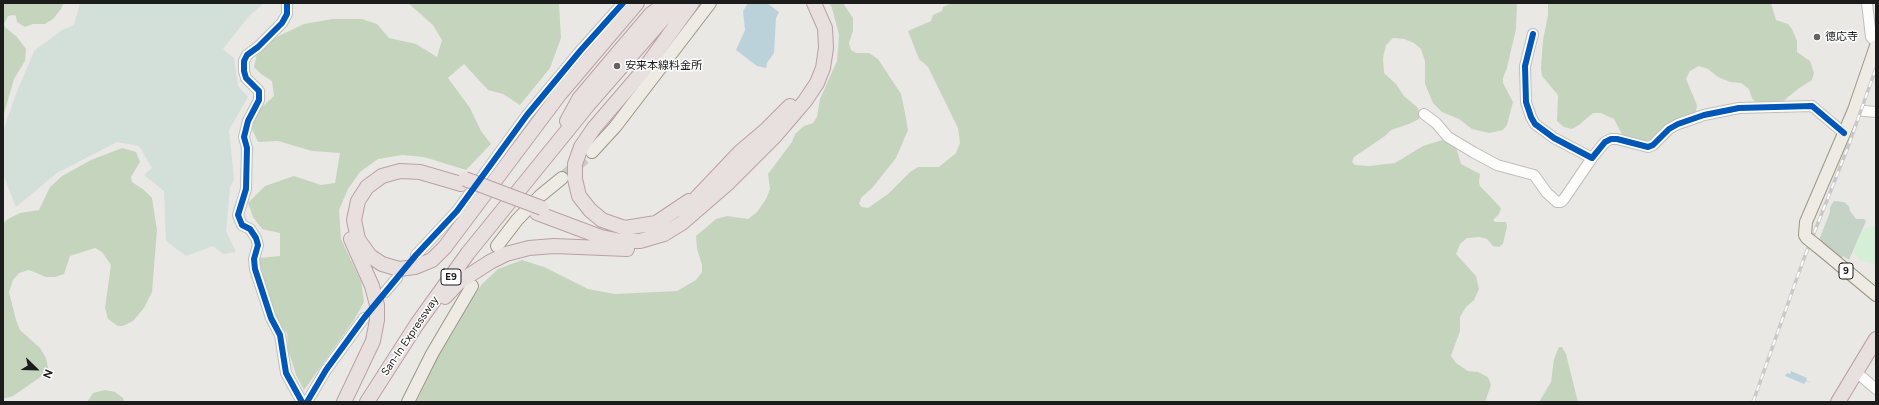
<!DOCTYPE html>
<meta charset="utf-8">
<style>
body{margin:0}
#map{position:relative;width:1879px;height:405px;overflow:hidden;background:#eae8e5;font-family:Figtree,sans-serif}
canvas{display:block}
.frame{position:absolute;inset:0;border:4px solid #1c1c1c;pointer-events:none}
.north{position:absolute;left:16px;top:349px;width:40px;height:40px;-webkit-text-stroke:3px #fff;paint-order:stroke;rotate:113deg;font-size:11px;font-weight:700;line-height:16px;text-align:center;color:#1c1c1c}
.north::after{content:'';display:block;margin:auto;width:14px;height:18px;background:#1c1c1c;clip-path:polygon(50% 0,100% 100%,50% 72%,0 100%)}
</style>
<div id="map">
<canvas width="1879" height="405"></canvas>
<div class="frame"></div>
<div class="north">N</div>
</div>
<script>
const ctx = document.querySelector('canvas').getContext('2d');
ctx.lineJoin = 'round';
function fillPath(path, color) { ctx.fillStyle = color; ctx.fill(path, 'evenodd'); }
const toPath = rows => new Path2D(rows.map(r => 'M' + r).join(''));
function stroke(path, color, width, dash) { ctx.strokeStyle = color; ctx.lineWidth = width; ctx.lineCap = dash ? 'butt' : 'round'; ctx.setLineDash(dash || []); ctx.stroke(path); }
function label(font, color, halo, rows, align = 'center') {
  ctx.font = font + ' Figtree,"Noto Sans JP",sans-serif'; ctx.lineWidth = 3; ctx.setLineDash([]); ctx.textBaseline = 'middle'; ctx.strokeStyle = halo; ctx.fillStyle = color; for (const [text, x, y, turn = 0] of rows) {
    ctx.save(); ctx.translate(x, y); ctx.rotate((+turn || 0) * Math.PI / 180); ctx.textAlign = isNaN(turn) ? turn : align; if (halo) ctx.strokeText(text, 0, 0); ctx.fillText(text, 0, 0); ctx.restore();
  }
}
fillPath(toPath([
 [3,3,64,3,61,9,53,19,45,24,33,24,25,27,17,22,16,16,13,15,8,16,4,24,5,27,17,37,26,49,25,61,14,79,3,117],
 [408,3,559,3,561,38,550,68,520,105,503,94,488,90,464,64,448,78,470,108,481,131,491,144,466,170,424,157,402,155,378,159,360,172,348,189,339,210,341,239,361,281,364,302,354,320,304,390,296,375,288,349,287,333,276,320,263,280,259,258,280,256,280,233,262,229,253,217,248,203,265,186,294,176,321,185,335,183,340,153,312,151,278,141,258,142,252,129,254,114,274,96,272,81,261,74,254,67,257,53,272,39,304,24,332,19,362,19,377,24,389,38,416,44,437,57,442,40,433,25],
 [829,3,843,3,853,18,853,31,849,43,851,50,856,53,869,53,878,59,901,94,905,113,908,130,896,158,873,187,861,198,859,204,862,207,868,208,888,194,910,172,918,167,939,167,956,153,960,143,958,128,928,67,919,59,908,31,931,21,933,15,942,11,943,7,952,3,1517,3,1516,29,1507,68,1503,78,1503,83,1513,102,1507,125,1503,130,1489,133,1472,129,1459,119,1442,112,1433,103,1425,84,1425,61,1421,49,1414,43,1404,39,1393,38,1386,45,1383,58,1384,73,1396,84,1404,96,1417,107,1420,112,1419,119,1409,124,1391,130,1385,136,1354,157,1352,162,1355,165,1369,166,1395,163,1423,146,1442,140,1455,144,1461,164,1480,174,1479,182,1480,186,1501,208,1499,214,1493,220,1495,222,1506,222,1507,226,1503,244,1499,247,1493,246,1487,239,1480,237,1467,238,1460,244,1456,254,1476,276,1479,289,1474,300,1466,307,1460,317,1460,331,1451,356,1456,363,1468,371,1478,372,1488,377,1491,385,1485,402,416,402,438,356,465,310,482,284,498,269,522,260,544,267,588,289,615,294,677,291,696,280,702,272,702,265,697,249,696,236,716,219,727,216,748,219,757,212,766,199,770,189,768,174,792,142,795,134,804,126,813,123,817,117,820,99,837,61,839,35,832,8],
 [1548,3,1771,3,1776,20,1788,24,1792,29,1797,41,1797,52,1810,61,1814,73,1812,80,1798,89,1781,103,1757,104,1752,98,1749,89,1741,83,1730,82,1718,77,1708,69,1699,66,1690,71,1686,79,1697,105,1696,112,1668,126,1650,141,1643,142,1624,138,1614,119,1601,113,1593,113,1579,125,1572,129,1564,127,1557,121,1558,95,1542,76,1541,68,1543,40,1548,15],
 [122,148,136,152,140,162,131,177,132,182,144,190,152,198,157,230,152,292,144,308,133,321,123,326,118,326,108,319,105,308,111,265,102,252,95,248,70,256,64,274,55,277,46,277,29,270,19,273,13,280,9,292,16,320,20,330,40,348,46,358,48,368,42,376,13,396,3,399,3,224,6,220,20,213,39,210,50,187,62,176,91,160],
 [1559,347,1562,347,1566,354,1578,402,1539,402,1551,382,1554,359],
 [105,390,115,392,123,398,124,402,87,402,93,393]
]), '#c5d5bd');
fillPath(toPath([
 [80,3,264,3,250,15,223,49,234,58,238,86,248,97,229,130,234,179,230,188,226,231,236,252,223,254,213,246,186,256,166,241,164,191,144,175,152,168,139,146,117,142,57,173,16,207,3,174,3,131,16,94,34,51,62,30,74,25]
]), '#d3dfd9');
fillPath(toPath([
 [1834,201,1844,202,1849,206,1850,211,1856,219,1864,219,1866,221,1849,260,1843,256,1841,261,1819,240,1830,212,1830,207]
]), '#c5d3c6');
fillPath(toPath([
 [1876,225,1876,266,1869,262,1860,260,1854,252,1857,241,1861,233,1866,228]
]), '#d5eed6');
fillPath(toPath([
 [748,3,767,3,779,12,776,18,774,53,767,63,766,68,757,66,736,50,745,30,743,11],
 [1791,371,1807,378,1806,380,1811,383,1806,381,1804,384,1785,376,1787,373,1790,374]
]), '#bcd2da');
stroke(toPath([
 [562,178,592,152]
]), '#cbc9c7', 12, [12, 6]);
const minor = toPath([
 [287,3,287,14,282,23,258,47,247,55,244,61,244,71,246,78,259,91,259,100,248,121,244,137,247,148,246,189,238,215,242,225,250,229,256,238,258,245,254,259,255,269,271,318,280,335,286,373,302,402],
 [1867,3,1871,37,1876,42],
 [1533,34,1525,66,1526,102,1531,117,1535,124,1554,138,1592,158,1605,142,1611,139,1617,139,1648,147,1653,145,1669,129,1678,124,1704,115,1739,108,1812,106,1844,133],
 [1854,110,1876,112],
 [1424,114,1436,123,1448,137,1473,152,1497,165,1534,175,1547,193,1557,202,1561,202,1564,199,1592,158],
 [416,255,457,211,527,115,581,50,623,3],
 [385,292,397,278],
 [1855,371,1876,389],
 [307,402,326,370,364,318]
]);
const major = toPath([
 [592,152,615,127,710,3],
 [1807,238,1805,235,1806,222,1854,110,1876,46],
 [497,246,517,220,540,196,562,178],
 [1817,246,1876,295],
 [408,402,432,354,472,286]
]);
const highway = toPath([
 [567,121,579,99,611,61,651,14,667,3],
 [461,184,420,172,400,171,382,176,367,187,358,201,354,220,358,239,370,256,382,264,399,269,415,267,432,260,445,247,559,95,637,3],
 [689,201,656,223,625,228,602,220,590,210,579,196,575,179,575,164,581,147,594,128,642,72,692,3],
 [684,211,740,152,767,129,790,106],
 [537,213,601,237,621,241,640,241,664,234,682,223,727,184,775,136,805,101,817,83,823,68,826,48,825,28,814,3],
 [445,297,459,282,490,262,506,254,529,248,554,246,627,249],
 [344,402,373,341,377,320,377,305,372,286,351,239],
 [367,402,417,324,468,253,588,105,663,19,678,3],
 [1838,402,1876,339]
]);
stroke(minor, '#c0bfbd', 12);
stroke(major, '#9c9685', 14);
stroke(highway, '#bba0a6', 16);
stroke(minor, '#fcfcfb', 10);
stroke(major, '#eeebe5', 12);
stroke(highway, '#e8dfdf', 14);
const rail = toPath([
 [1753,402,1803,261,1848,147,1876,68]
]);
stroke(rail, '#c9c9c8', 3.5);
stroke(rail, '#fff', 2, [6]);
const majorBridge = toPath([
 [1807,238,1817,246]
]);
const highwayBridge = toPath([
 [465,179,542,208]
]);
stroke(majorBridge, '#9c9685', 14, []);
stroke(highwayBridge, '#bba0a6', 16, []);
stroke(majorBridge, '#eeebe5', 12);
stroke(highwayBridge, '#e8dfdf', 14);
stroke(toPath([
 [287,3,287,14,282,23,258,47,247,55,244,61,244,71,246,78,259,91,259,100,248,121,244,137,247,148,246,189,238,215,242,225,250,229,256,238,258,245,254,259,255,269,271,318,280,335,286,373,302,402],
 [1533,34,1525,66,1526,102,1531,117,1535,124,1554,138,1592,158,1605,142,1611,139,1617,139,1648,147,1653,145,1669,129,1678,124,1704,115,1739,108,1812,106,1844,133],
 [307,402,326,370,364,318,416,255,457,211,527,115,581,50,623,3]
]), '#0057b8', 6);
for (const [x, y, r, color] of [
 [1817,37,4,"#646362"],
 [617,66,4,"#646362"]
]) { const dot = new Path2D(); dot.arc(x, y, r, 0, 2 * Math.PI); ctx.fillStyle = color; ctx.fill(dot); stroke(dot, '#fff', 1.5); }
for (const [x, y, w] of [
 [1846,271,14],
 [451,277,20]
]) { const box = new Path2D(); box.roundRect(x - w / 2, y - 8, w, 16, 3); ctx.fillStyle = '#fff'; ctx.fill(box); stroke(box, '#1c1c1c', 1); }
label('bold 10px', '#1c1c1c', null, [
 ["9",1846,271],
 ["E9",451,277]
]);
label('11px', '#1c1c1c', '#fff', [
 ["徳応寺",1825,37],
 ["安来本線料金所",625,66]
], 'left');
label('11px', '#1c1c1c', '#fff', [
 ["San-In Expressway",410,336,-56]
]);
</script>
